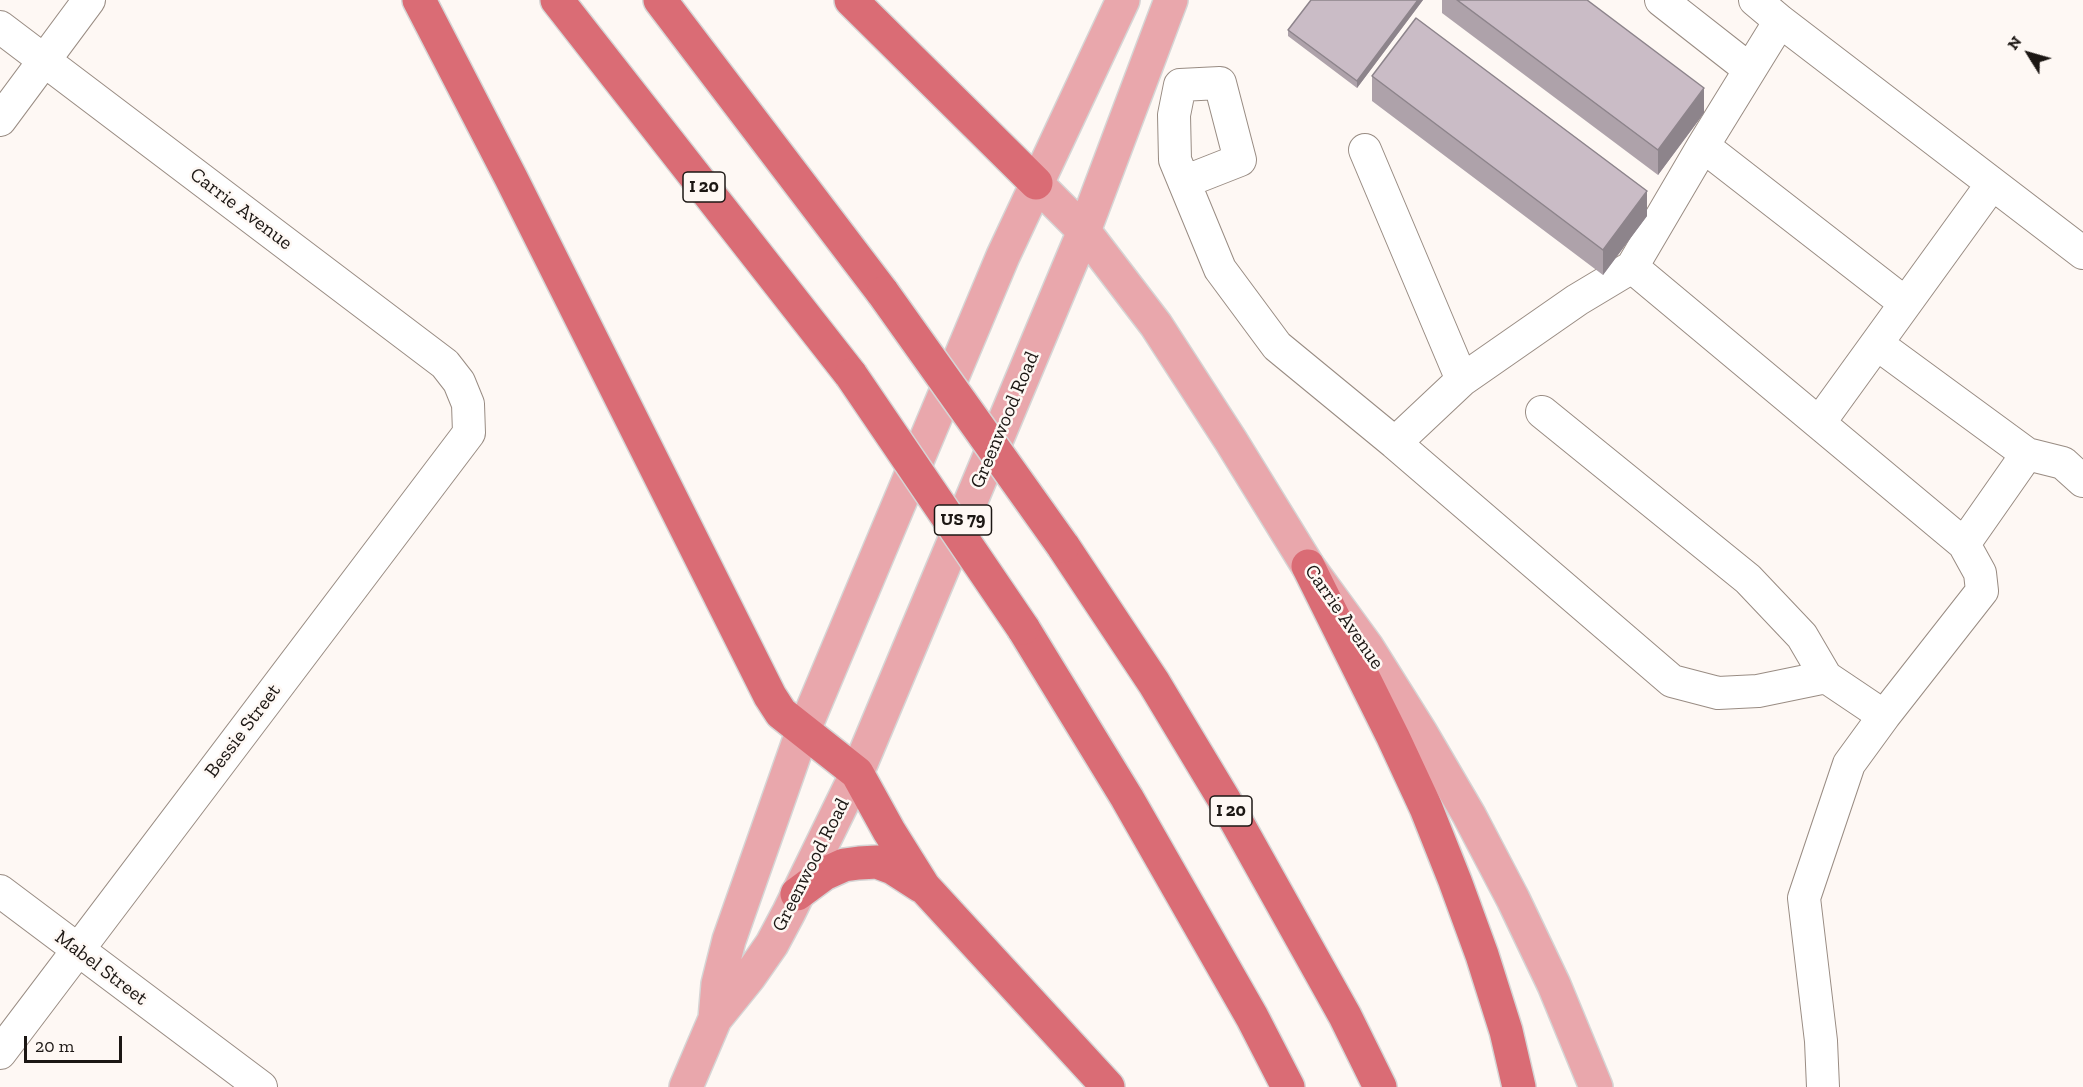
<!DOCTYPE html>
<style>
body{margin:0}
#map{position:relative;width:2083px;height:1087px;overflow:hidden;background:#fef8f4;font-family:"Zilla Slab",serif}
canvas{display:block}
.north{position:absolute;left:1999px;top:24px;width:60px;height:60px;-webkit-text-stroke:4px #fef8f4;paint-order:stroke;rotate:307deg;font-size:16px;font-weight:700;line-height:24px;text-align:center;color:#1c1714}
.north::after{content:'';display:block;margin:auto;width:21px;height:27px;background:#1c1714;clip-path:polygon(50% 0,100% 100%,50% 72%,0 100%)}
.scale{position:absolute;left:24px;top:1036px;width:98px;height:27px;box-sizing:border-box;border:3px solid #1c1714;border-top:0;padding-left:8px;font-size:18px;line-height:21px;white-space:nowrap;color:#1c1714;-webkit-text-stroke:4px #fef8f4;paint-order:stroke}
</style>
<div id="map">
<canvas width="2083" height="1087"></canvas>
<div class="north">N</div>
<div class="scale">20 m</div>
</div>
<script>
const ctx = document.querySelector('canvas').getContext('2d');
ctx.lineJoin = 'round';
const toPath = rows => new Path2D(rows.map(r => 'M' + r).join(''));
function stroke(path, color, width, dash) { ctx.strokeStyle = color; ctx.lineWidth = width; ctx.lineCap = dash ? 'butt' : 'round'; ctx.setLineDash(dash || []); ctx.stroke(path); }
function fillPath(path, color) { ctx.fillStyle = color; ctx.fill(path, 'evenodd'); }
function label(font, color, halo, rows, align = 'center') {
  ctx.font = font + ' "Zilla Slab",serif'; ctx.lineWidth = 5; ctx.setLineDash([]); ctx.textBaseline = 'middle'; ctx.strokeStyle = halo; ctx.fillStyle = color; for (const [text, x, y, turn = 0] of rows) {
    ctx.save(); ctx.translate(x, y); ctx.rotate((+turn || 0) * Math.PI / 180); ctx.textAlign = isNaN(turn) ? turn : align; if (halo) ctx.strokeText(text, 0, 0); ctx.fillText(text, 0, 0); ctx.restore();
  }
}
const minor = toPath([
 [1661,0,1749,69],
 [1755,0,1780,21,2083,253],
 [1780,21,1703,146,1632,267,1819,423,1992,184],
 [0,27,445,364,459,382,468,404,469,433,0,1053],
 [0,120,89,0],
 [1703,146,1905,303],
 [1365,150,1462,380,1577,300,1632,267],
 [1184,182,1240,160,1220,83,1180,85,1174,115,1175,160,1220,269,1277,346,1395,443],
 [1462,380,1395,443,1672,681,1718,693,1758,691,1826,677,1884,716],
 [1542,412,1748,579,1802,636,1826,677],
 [1819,423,1964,544,2027,454,1877,344],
 [2027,454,2063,463,2083,481],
 [0,891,261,1087],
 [1823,1087,1821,1041,1804,898,1849,764,1884,716,1982,591,1980,573,1964,544]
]);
const major = toPath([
 [1036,183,1084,231,1156,325,1231,441,1308,566,1367,647,1421,733,1469,815,1513,899,1554,985,1596,1087],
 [715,1019,718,984,729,940,798,744,1003,256,1123,0],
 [686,1087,715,1019,749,977,772,944,789,912,857,773,1084,231,1171,0]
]);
const highway = toPath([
 [419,0,511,178,770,696,781,713,857,773,889,831,924,887,1108,1087],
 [557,0,851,375],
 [660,0,883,293],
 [851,0,1036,183],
 [1063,546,1154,683,1225,801,1345,1016,1380,1087],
 [1308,566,1393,737,1426,808,1455,881,1482,955,1506,1031,1519,1087],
 [1023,628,1127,798,1252,1017,1288,1087],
 [797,894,824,874,844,865,859,863,877,862,893,868,921,886]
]);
stroke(minor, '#998c83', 34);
stroke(major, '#d6d5d5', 36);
stroke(highway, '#d6d5d5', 36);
stroke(minor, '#fff', 32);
stroke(major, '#e9a7ac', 33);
stroke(highway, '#da6c75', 33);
const highwayBridge = toPath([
 [883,293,1063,546],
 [851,375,1023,628]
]);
stroke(highwayBridge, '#d6d5d5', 36, []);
stroke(highwayBridge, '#da6c75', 33);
fillPath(toPath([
 [1311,0,1423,0,1357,88,1288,36,1288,30],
 [1442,0,1587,0,1704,113,1658,175,1442,13],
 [1372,76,1647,216,1603,275,1372,101]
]), '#aea2aa');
fillPath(toPath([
 [1418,0,1423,0,1357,88,1357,81],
 [1704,88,1704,113,1658,175,1658,150],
 [1647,191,1647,216,1603,275,1603,250]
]), '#8d848b');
const building = toPath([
 [1311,0,1418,0,1357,81,1288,30,1311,0],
 [1457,0,1587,0,1704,88,1658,150,1457,0],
 [1416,18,1647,191,1603,250,1372,76,1416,18]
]);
fillPath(building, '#cabcc6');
stroke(building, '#8d848b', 1.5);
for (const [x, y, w] of [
 [704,187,42],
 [963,520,57],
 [1231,811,42]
]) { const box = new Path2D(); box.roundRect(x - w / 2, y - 15, w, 30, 4.5); ctx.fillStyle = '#fef8f4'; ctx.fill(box); stroke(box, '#1c1714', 1.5); }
label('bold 18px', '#1c1714', null, [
 ["I 20",704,187],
 ["US 79",963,520],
 ["I 20",1231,811]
]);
label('20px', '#1c1714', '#fef8f4', [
 ["Carrie Avenue",241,209,37],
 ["Greenwood Road",1005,420,-67],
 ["Carrie Avenue",1344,617,55],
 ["Bessie Street",243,731,-53],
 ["Greenwood Road",811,865,-63],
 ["Mabel Street",101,968,37]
]);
</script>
